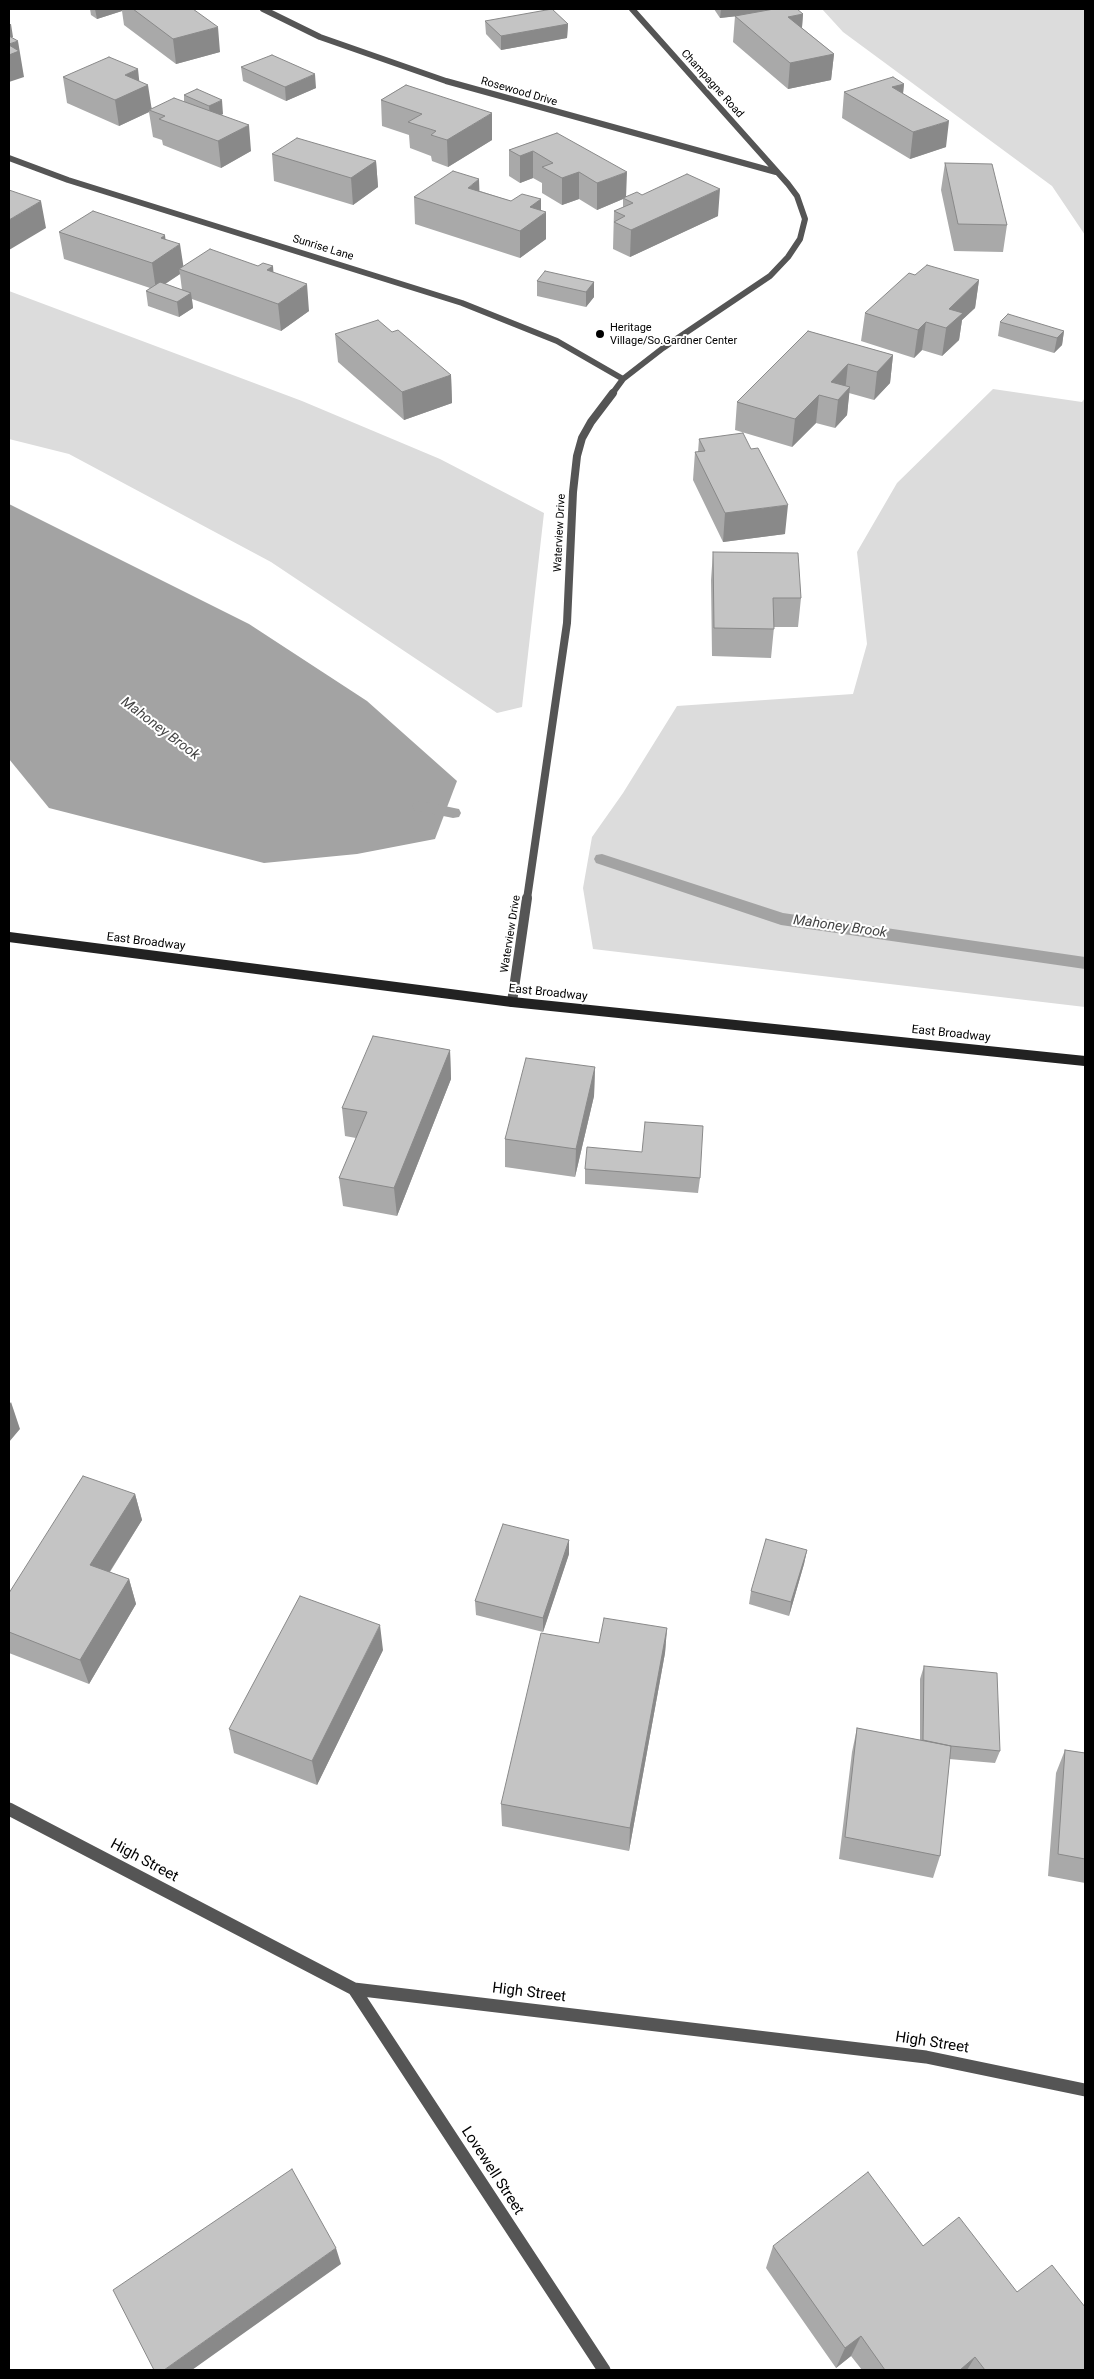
<!DOCTYPE html>
<style>
body{margin:0}
#map{position:relative;width:1094px;height:2379px;overflow:hidden;background:#fff;font-family:Roboto,sans-serif}
canvas{display:block}
.frame{position:absolute;inset:0;border:10px solid #000;pointer-events:none}
</style>
<div id="map">
<canvas width="1094" height="2379"></canvas>
<div class="frame"></div>
</div>
<script>
const ctx = document.querySelector('canvas').getContext('2d');
ctx.lineJoin = 'round';
function fillPath(path, color) { ctx.fillStyle = color; ctx.fill(path, 'evenodd'); }
const toPath = rows => new Path2D(rows.map(r => 'M' + r).join(''));
function stroke(path, color, width, dash) { ctx.strokeStyle = color; ctx.lineWidth = width; ctx.lineCap = dash ? 'butt' : 'round'; ctx.setLineDash(dash || []); ctx.stroke(path); }
function label(font, color, halo, rows, align = 'center') {
  ctx.font = font + ' Roboto,sans-serif'; ctx.lineWidth = 4; ctx.setLineDash([]); ctx.textBaseline = 'middle'; ctx.strokeStyle = halo; ctx.fillStyle = color; for (const [text, x, y, turn = 0] of rows) {
    ctx.save(); ctx.translate(x, y); ctx.rotate((+turn || 0) * Math.PI / 180); ctx.textAlign = isNaN(turn) ? turn : align; if (halo) ctx.strokeText(text, 0, 0); ctx.fillText(text, 0, 0); ctx.restore();
  }
}
fillPath(toPath([
 [822,9,1085,9,1085,235,1052,186,843,32],
 [9,291,302,401,440,459,544,513,522,707,497,713,271,562,69,454,9,439],
 [993,389,1082,402,1085,398,1085,1007,593,949,583,888,592,837,623,793,677,706,853,694,867,644,857,552,897,483]
]), '#dcdcdc');
fillPath(toPath([
 [9,504,249,624,367,701,457,781,435,839,357,854,264,863,49,808,9,759]
]), '#a3a3a3');
fillPath(toPath([
 [420,801,459,809,461,813,459,817,453,818,414,810,412,806,414,802,420,801],
 [602,854,783,913,1085,957,1085,969,781,925,596,863,594,859,596,855,602,854]
]), '#a3a3a3');
stroke(toPath([
 [263,9,320,37,446,81,776,172],
 [9,158,68,180,462,303,557,341,623,379],
 [612,394,623,379,663,348,770,276,788,257,800,239,805,219,797,196,788,184,632,9]
]), '#555', 6);
stroke(toPath([
 [527,899,567,623,573,492,577,456,582,438,591,422,613,393]
]), '#555', 8);
stroke(toPath([
 [512,1002,527,898]
]), '#555', 10);
stroke(toPath([
 [9,1809,354,1989,926,2057,1085,2090],
 [354,1989,604,2370]
]), '#555', 13);
stroke(toPath([
 [9,937,512,1002,1085,1061]
]), '#222', 10);
fillPath(toPath([
 [90,9,193,9,220,52,176,64,124,25,122,11,97,19,91,15],
 [714,9,767,9,767,10,803,14,802,28,834,54,831,80,788,89,733,42,735,16,736,16,720,18],
 [485,21,568,24,567,38,501,50,486,34],
 [241,67,316,88,286,101,243,81],
 [63,77,139,81,152,109,184,101,184,95,197,89,223,114,221,115,251,151,221,168,163,145,162,140,153,137,149,112,119,126,67,103],
 [904,84,903,94,946,147,910,159,842,118,844,92],
 [406,85,492,140,448,167,432,161,431,156,410,148,409,135,382,126,381,100],
 [557,133,626,197,642,195,718,216,630,257,613,249,614,211,623,208,623,199,597,210,579,199,562,205,542,193,542,183,533,178,520,183,509,176,509,150],
 [272,154,376,161,378,187,353,205,274,181],
 [945,163,1007,225,1003,252,954,251,941,190],
 [480,191,511,201,541,199,541,210,546,239,520,258,415,224,414,197],
 [59,232,165,239,183,266,273,266,273,272,309,311,281,331,192,299,193,308,179,317,148,306,146,291,150,288,64,259],
 [180,274,182,290,165,284],
 [915,275,979,280,975,308,962,320,959,340,942,356,922,350,914,358,861,341,865,313],
 [537,281,594,282,594,297,586,307,537,296],
 [1000,322,1064,331,1062,345,1054,353,998,336],
 [808,331,893,355,890,383,874,400,849,393,847,415,835,428,816,423,792,447,735,430,737,402],
 [335,334,451,375,452,403,404,420,338,362],
 [699,439,785,534,723,542,693,480,695,452,698,452],
 [713,552,801,598,798,627,774,627,771,658,712,656,711,580],
 [450,1050,451,1079,397,1216,343,1206,339,1178,356,1138,345,1136,342,1108],
 [595,1067,594,1096,575,1177,505,1167,505,1139],
 [642,1152,700,1178,698,1193,585,1184,585,1169],
 [135,1494,142,1520,110,1572,129,1579,136,1604,89,1684,9,1653,9,1593],
 [569,1540,569,1554,543,1632,476,1615,475,1601],
 [807,1550,804,1564,789,1616,749,1604,751,1591],
 [667,1628,665,1653,629,1851,502,1826,501,1804,599,1643],
 [383,1650,317,1785,234,1753,229,1729],
 [924,1666,1000,1751,995,1763,949,1759,940,1856,933,1878,839,1859,852,1752,857,1728,920,1740,920,1679],
 [1065,1750,1085,1753,1085,1883,1048,1876,1056,1773],
 [773,2246,923,2246,1017,2292,1085,2370,862,2370,851,2356,836,2368,766,2268]
]), '#a9a9a9');
fillPath(toPath([
 [95,9,122,9,122,11,97,19],
 [721,9,767,9,766,13,720,18],
 [803,14,801,39,788,17],
 [9,24,11,24,13,37,9,39],
 [568,24,567,38,501,50,501,36],
 [218,27,220,52,176,64,173,39],
 [18,41,24,77,9,82,9,44],
 [834,54,831,80,788,89,790,63],
 [138,69,140,88,148,85,152,111,149,110,149,112,119,126,115,100,125,75],
 [315,74,316,88,286,101,285,87],
 [904,84,901,110,892,87],
 [222,100,223,114,210,120,209,106],
 [492,113,492,140,448,167,447,140],
 [949,121,946,147,910,159,913,132],
 [249,125,251,151,221,168,218,141],
 [533,151,533,178,520,183,520,156],
 [376,161,378,187,353,205,351,178],
 [579,172,579,199,562,205,562,178],
 [627,172,626,198,623,198,623,199,597,210,597,183],
 [479,179,480,206,468,188],
 [720,189,718,216,630,257,631,230],
 [541,199,541,216,546,212,546,239,520,258,520,231,530,207],
 [41,201,46,228,9,250,9,220],
 [165,235,167,253,180,244,184,270,179,269,180,274,156,290,152,263,161,238],
 [273,266,275,294,267,270],
 [979,280,975,308,962,320,959,340,942,356,949,309],
 [594,282,594,297,586,307,586,292],
 [307,284,309,311,281,331,278,304],
 [191,293,193,308,179,317,177,302],
 [926,322,922,350,914,358,918,330],
 [1064,331,1062,345,1054,353,1057,338],
 [893,355,890,383,874,400,877,372],
 [848,364,845,392,831,382],
 [451,375,452,403,404,420,402,392],
 [850,387,847,415,835,428,838,400],
 [819,395,816,423,792,447,795,419],
 [788,505,785,534,723,542,725,513],
 [450,1050,451,1079,397,1216,394,1188],
 [595,1067,594,1096,575,1177,576,1149],
 [11,1402,20,1429,9,1442,9,1405],
 [135,1494,142,1520,98,1590,90,1565],
 [569,1540,569,1554,543,1632,543,1618],
 [807,1550,804,1564,789,1616,791,1602],
 [129,1579,136,1604,89,1684,80,1660],
 [380,1625,383,1650,317,1785,312,1761],
 [667,1628,665,1653,629,1851,630,1828],
 [336,2248,341,2264,192,2370,164,2370],
 [861,2336,851,2356,836,2368,845,2348],
 [975,2357,967,2370,960,2370]
]), '#898989');
const building = toPath([
 [133,9,193,9,218,27,173,39,133,9],
 [552,9,568,24,501,36,485,21,552,9],
 [774,9,797,9,803,14,788,17,834,54,790,63,735,16,774,9],
 [9,36,18,41,9,44,9,36],
 [9,45,19,51,9,55,9,45],
 [272,55,315,74,285,87,241,67,272,55],
 [109,57,138,69,125,75,148,85,115,100,63,77,109,57],
 [893,77,904,84,892,87,949,121,913,132,844,92,893,77],
 [406,85,492,113,447,140,431,135,436,131,408,122,422,114,381,100,406,85],
 [197,89,222,100,209,106,184,95,197,89],
 [174,98,249,125,218,141,159,119,165,116,149,110,174,98],
 [557,133,627,172,597,183,579,172,562,178,542,167,553,163,533,151,520,156,509,150,557,133],
 [297,138,376,161,351,178,272,154,297,138],
 [945,163,992,164,1007,225,958,224,945,163],
 [453,171,479,179,468,188,511,201,522,194,541,199,530,207,546,212,520,231,414,197,453,171],
 [687,174,720,189,631,230,614,222,625,216,614,211,633,203,623,198,637,192,642,195,687,174],
 [9,190,41,201,9,220,9,190],
 [93,211,165,235,161,238,180,244,152,263,59,232,93,211],
 [210,249,258,266,263,263,273,266,267,270,307,284,278,304,179,269,210,249],
 [927,265,979,280,949,309,963,313,946,328,926,322,918,330,865,313,909,273,915,275,927,265],
 [545,271,594,282,586,292,537,281,545,271],
 [160,282,191,293,177,302,146,291,160,282],
 [1008,314,1064,331,1057,338,1000,322,1008,314],
 [378,320,392,332,398,330,451,375,402,392,335,334,378,320],
 [808,331,893,355,877,372,848,364,831,382,850,387,838,400,819,395,795,419,737,402,808,331],
 [743,433,751,449,758,448,788,505,725,513,695,452,705,451,699,439,743,433],
 [713,552,798,553,801,598,773,598,774,629,714,628,713,552],
 [373,1036,450,1050,394,1188,339,1178,367,1112,342,1108,373,1036],
 [526,1058,595,1067,576,1149,505,1139,526,1058],
 [645,1122,703,1126,700,1178,585,1169,587,1147,642,1152,645,1122],
 [83,1476,135,1494,90,1565,129,1579,80,1660,9,1632,9,1593,83,1476],
 [503,1524,569,1540,543,1618,475,1601,503,1524],
 [766,1539,807,1550,791,1602,751,1591,766,1539],
 [300,1596,380,1625,312,1761,229,1729,300,1596],
 [604,1618,667,1628,630,1828,501,1804,541,1633,599,1643,604,1618],
 [924,1666,997,1673,1000,1751,951,1746,923,1740,924,1666],
 [857,1728,951,1746,940,1856,845,1837,857,1728],
 [1065,1750,1085,1753,1085,1859,1058,1854,1065,1750],
 [292,2169,336,2248,164,2370,154,2370,113,2290,292,2169],
 [868,2172,923,2246,959,2217,1017,2292,1052,2265,1085,2307,1085,2370,985,2370,975,2357,960,2370,885,2370,861,2336,845,2348,773,2246,868,2172]
]);
fillPath(building, '#c4c4c4');
stroke(building, '#898989', 1);
for (const [x, y, r, color] of [
 [600,334,5,"#000"]
]) { const dot = new Path2D(); dot.arc(x, y, r, 0, 2 * Math.PI); ctx.fillStyle = color; ctx.fill(dot); stroke(dot, '#fff', 2); }
label('11px', '#000', '#fff', [
 ["Champagne Road",712,84,48],
 ["Rosewood Drive",519,92,16],
 ["Sunrise Lane",323,248,17],
 ["Waterview Drive",560,533,-87],
 ["Waterview Drive",511,934,-81]
]);
label('11px', '#000', '#fff', [
 ["Heritage",610,328],
 ["Village/So.Gardner Center",610,341]
], 'left');
label('12px', '#000', '#fff', [
 ["East Broadway",146,942,7],
 ["East Broadway",548,993,6],
 ["East Broadway",951,1034,6]
]);
label('italic 14px', '#444', '#fff', [
 ["Mahoney Brook",160,729,37],
 ["Mahoney Brook",840,927,8]
]);
label('15px', '#000', '#fff', [
 ["High Street",144,1861,28],
 ["High Street",529,1993,7],
 ["High Street",932,2043,9],
 ["Lovewell Street",492,2171,57]
]);
</script>
